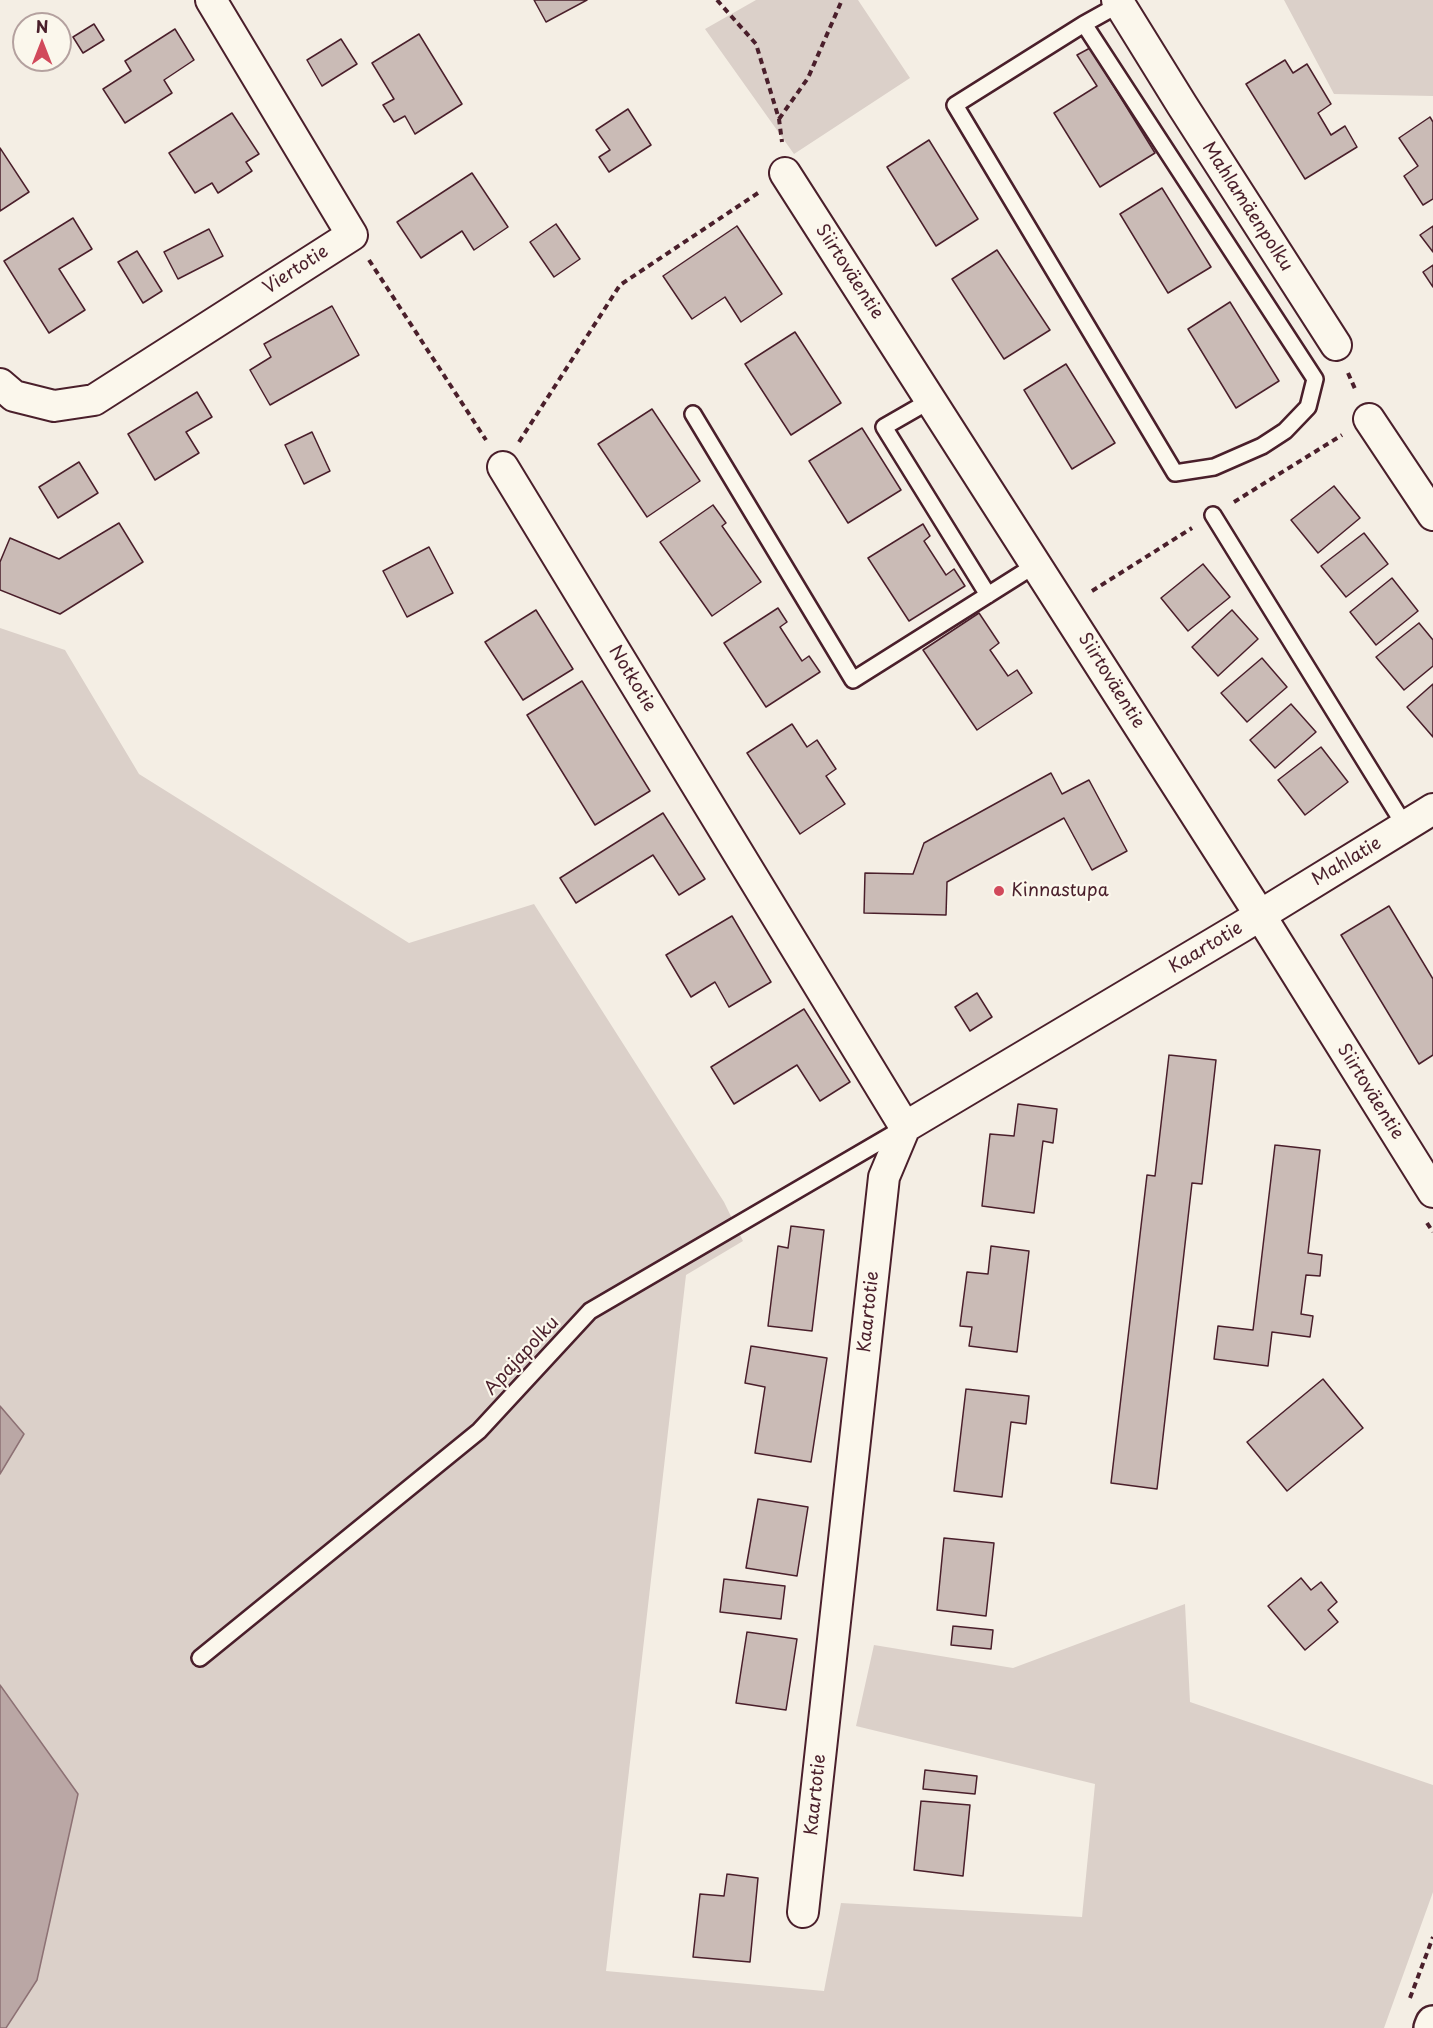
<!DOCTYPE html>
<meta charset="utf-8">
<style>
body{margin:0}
#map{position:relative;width:1433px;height:2028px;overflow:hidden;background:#f4eee4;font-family:"Playpen Sans",sans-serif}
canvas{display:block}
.north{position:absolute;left:12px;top:12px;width:60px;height:60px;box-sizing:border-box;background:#fbf7ec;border:2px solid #b4a19f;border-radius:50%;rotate:0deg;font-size:16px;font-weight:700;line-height:24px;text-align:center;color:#4a1f2b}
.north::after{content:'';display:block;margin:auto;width:21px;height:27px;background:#d1495b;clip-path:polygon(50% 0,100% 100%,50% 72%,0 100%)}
</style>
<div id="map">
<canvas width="1433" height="2028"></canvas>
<div class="north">N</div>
</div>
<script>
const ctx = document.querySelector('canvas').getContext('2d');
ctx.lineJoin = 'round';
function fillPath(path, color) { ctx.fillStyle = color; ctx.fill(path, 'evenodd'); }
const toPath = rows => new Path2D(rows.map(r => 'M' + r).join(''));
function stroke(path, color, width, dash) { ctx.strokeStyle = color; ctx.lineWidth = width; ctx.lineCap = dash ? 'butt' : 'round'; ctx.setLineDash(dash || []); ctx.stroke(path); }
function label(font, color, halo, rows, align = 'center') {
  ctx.font = font + ' "Playpen Sans",sans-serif'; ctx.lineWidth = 4.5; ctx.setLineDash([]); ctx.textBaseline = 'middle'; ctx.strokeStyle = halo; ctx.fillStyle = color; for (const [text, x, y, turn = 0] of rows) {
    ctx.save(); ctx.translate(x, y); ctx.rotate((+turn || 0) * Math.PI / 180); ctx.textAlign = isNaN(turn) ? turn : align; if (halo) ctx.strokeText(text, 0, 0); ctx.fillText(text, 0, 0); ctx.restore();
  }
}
fillPath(toPath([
 [756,0,858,0,910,78,794,154,705,29],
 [1284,0,1433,0,1433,96,1334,94],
 [0,628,65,650,139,774,409,943,534,904,724,1202,743,1241,686,1275,606,1971,824,1991,841,1903,1082,1917,1095,1784,856,1726,874,1645,1013,1668,1185,1604,1190,1702,1433,1785,1433,1892,1384,2028,6,2028,37,1980,78,1794,0,1685,0,1474,24,1434,0,1406]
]), '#dbd0c9');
const water = toPath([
 [0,1406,24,1434,0,1474,0,1406],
 [0,1685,78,1794,37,1980,6,2028,0,2028,0,1685]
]);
fillPath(water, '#baa7a5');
stroke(water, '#8d7174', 1.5);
const building = toPath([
 [534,0,587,0,546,22,534,0],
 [94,24,104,40,83,53,73,37,94,24],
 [175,29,194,60,164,80,172,93,125,123,103,89,131,71,125,61,175,29],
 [419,34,462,104,415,134,405,116,394,122,383,105,394,99,372,63,419,34],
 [341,39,357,64,322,86,307,60,341,39],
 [1090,48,1155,153,1100,187,1054,113,1097,86,1077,55,1090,48],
 [1285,60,1293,73,1307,64,1331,104,1318,113,1331,135,1345,126,1357,147,1305,179,1246,84,1285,60],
 [628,109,651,145,609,172,599,157,610,150,596,130,628,109],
 [232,113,259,154,246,162,252,171,218,193,212,183,195,193,169,153,232,113],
 [1430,117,1433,122,1433,199,1423,205,1404,176,1418,166,1399,138,1430,117],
 [929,140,978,219,936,246,887,167,929,140],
 [0,148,29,192,0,211,0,148],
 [472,173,508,227,474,250,462,231,421,258,397,222,472,173],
 [1162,188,1211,267,1168,293,1120,214,1162,188],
 [73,218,92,249,59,269,85,310,49,333,4,261,73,218],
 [556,224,580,259,554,277,530,242,556,224],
 [737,226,782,294,741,322,725,297,692,319,663,276,737,226],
 [1433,226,1433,252,1420,235,1433,226],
 [209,229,223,256,178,279,164,252,209,229],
 [997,250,1050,330,1004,359,952,279,997,250],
 [137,251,162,291,143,303,118,262,137,251],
 [1433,265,1433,287,1423,272,1433,265],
 [1230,302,1279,381,1236,408,1188,329,1230,302],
 [332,306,359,355,270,405,250,370,271,357,264,344,332,306],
 [795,332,841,403,791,435,745,364,795,332],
 [1066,364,1115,443,1072,469,1024,390,1066,364],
 [197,392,212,417,186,432,199,453,155,480,128,434,197,392],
 [652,409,700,481,647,517,598,444,652,409],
 [862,428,901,490,848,523,809,461,862,428],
 [312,432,330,471,304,484,285,445,312,432],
 [79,462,98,493,58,518,39,487,79,462],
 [1334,486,1360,518,1318,553,1291,520,1334,486],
 [713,505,726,523,722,526,761,582,712,616,660,542,713,505],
 [119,523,143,562,60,614,0,590,0,562,10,538,59,559,119,523],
 [923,524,930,536,924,541,946,575,954,569,965,586,909,621,868,558,923,524],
 [1364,533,1388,564,1346,597,1321,566,1364,533],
 [429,547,453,593,407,617,383,571,429,547],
 [1203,564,1230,597,1188,631,1161,598,1203,564],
 [1392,578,1418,611,1376,645,1350,612,1392,578],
 [778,608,787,622,780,627,802,661,809,656,820,672,766,707,724,643,778,608],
 [536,610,573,669,523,700,485,642,536,610],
 [1232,610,1258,639,1218,676,1192,647,1232,610],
 [979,613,999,643,990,650,1008,676,1017,670,1032,693,977,730,923,650,979,613],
 [1419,623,1433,640,1433,666,1404,690,1376,657,1419,623],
 [1262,658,1287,687,1247,722,1221,693,1262,658],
 [582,681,650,791,595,825,527,715,582,681],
 [1433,684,1433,737,1407,707,1433,684],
 [1291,704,1316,732,1275,768,1250,740,1291,704],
 [792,724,807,747,817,740,836,769,826,776,845,804,800,834,747,753,792,724],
 [1321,747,1348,782,1305,815,1278,780,1321,747],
 [1051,773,1062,794,1089,780,1127,851,1092,870,1064,818,947,882,946,915,864,913,865,873,913,874,924,843,1051,773],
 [663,813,705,879,679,895,653,855,576,903,560,878,663,813],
 [1389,906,1433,979,1433,1055,1419,1064,1341,935,1389,906],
 [732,916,771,982,729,1007,715,982,691,997,666,955,732,916],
 [977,993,992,1017,970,1031,955,1007,977,993],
 [804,1009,850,1082,820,1101,797,1065,734,1104,711,1067,804,1009],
 [1169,1055,1216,1060,1202,1184,1192,1183,1157,1489,1111,1483,1147,1175,1155,1176,1169,1055],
 [1018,1104,1057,1109,1053,1143,1043,1141,1034,1213,982,1206,990,1134,1014,1136,1018,1104],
 [1275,1145,1320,1150,1308,1253,1322,1255,1320,1276,1306,1275,1301,1314,1313,1316,1310,1337,1272,1332,1268,1366,1214,1359,1218,1326,1253,1330,1275,1145],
 [791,1226,824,1230,812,1331,768,1326,778,1246,788,1248,791,1226],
 [991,1246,1029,1251,1017,1352,969,1346,972,1327,960,1326,967,1272,988,1274,991,1246],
 [751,1346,827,1358,811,1462,755,1453,765,1387,745,1383,751,1346],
 [1323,1379,1363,1428,1287,1491,1247,1442,1323,1379],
 [966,1389,1029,1396,1026,1424,1011,1422,1002,1497,954,1491,966,1389],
 [758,1499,808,1507,797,1576,746,1568,758,1499],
 [944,1538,994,1543,986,1616,937,1610,944,1538],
 [1301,1578,1311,1590,1321,1582,1337,1602,1328,1610,1338,1622,1305,1650,1268,1606,1301,1578],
 [724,1579,785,1586,781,1619,720,1612,724,1579],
 [953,1626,993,1630,991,1649,951,1645,953,1626],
 [747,1632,797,1639,786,1710,736,1703,747,1632],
 [925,1770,977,1776,975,1794,923,1789,925,1770],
 [921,1801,970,1805,963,1876,914,1870,921,1801],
 [727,1874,758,1878,750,1962,693,1957,700,1894,724,1896,727,1874]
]);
fillPath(building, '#cabbb6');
stroke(building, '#4a1f2b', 1.5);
const lane = toPath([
 [1084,24,1315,379,1308,407,1285,431,1262,446,1214,467,1175,473,955,105,1084,24,1120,4],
 [931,400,884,427,988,595],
 [693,414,853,680,1037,564],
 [1213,515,1405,826],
 [200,1658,479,1431,590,1311,900,1130]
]);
const street = toPath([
 [1117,0,1182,105,1336,345],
 [785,173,1260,915,1433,1192],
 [0,384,14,396,54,406,94,400,352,235,211,0],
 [1369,419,1433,515],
 [503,467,905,1127],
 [803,1912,884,1177,905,1127,1241,927,1433,809]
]);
const secondary = toPath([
 [1431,2028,1433,2023]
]);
stroke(lane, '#4a1f2b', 20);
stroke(street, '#4a1f2b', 34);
stroke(secondary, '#4a1f2b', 38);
stroke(toPath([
 [717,0,756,44,779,119,782,142],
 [779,119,808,78,842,0],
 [369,260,486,440],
 [1348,373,1356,391],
 [519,442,620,285,761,191],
 [1234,502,1342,435],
 [1092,591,1192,528],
 [1427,1223,1433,1232],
 [1410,1998,1433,1937]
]), '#4a1f2b', 4, [6, 4.5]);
stroke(lane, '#fbf7ec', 15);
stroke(street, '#fbf7ec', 30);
stroke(secondary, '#fbf7ec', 33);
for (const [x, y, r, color] of [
 [999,891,6,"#d1495b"]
]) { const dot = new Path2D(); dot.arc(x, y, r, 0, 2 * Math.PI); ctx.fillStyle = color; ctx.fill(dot); stroke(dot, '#fbf7ec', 2); }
label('18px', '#4a1f2b', '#fbf7ec', [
 ["Mahlamäenpolku",1247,207,57],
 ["Viertotie",296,270,-33],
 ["Siirtoväentie",849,272,57],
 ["Notkotie",632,679,59],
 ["Siirtoväentie",1111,681,58],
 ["Mahlatie",1347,862,-31],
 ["Kaartotie",1206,948,-31],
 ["Siirtoväentie",1370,1092,58],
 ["Kaartotie",869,1312,-84],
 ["Apajapolku",522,1356,-47],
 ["Kaartotie",816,1795,-84]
]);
label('18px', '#4a1f2b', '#fbf7ec', [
 ["Kinnastupa",1011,891]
], 'left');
</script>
